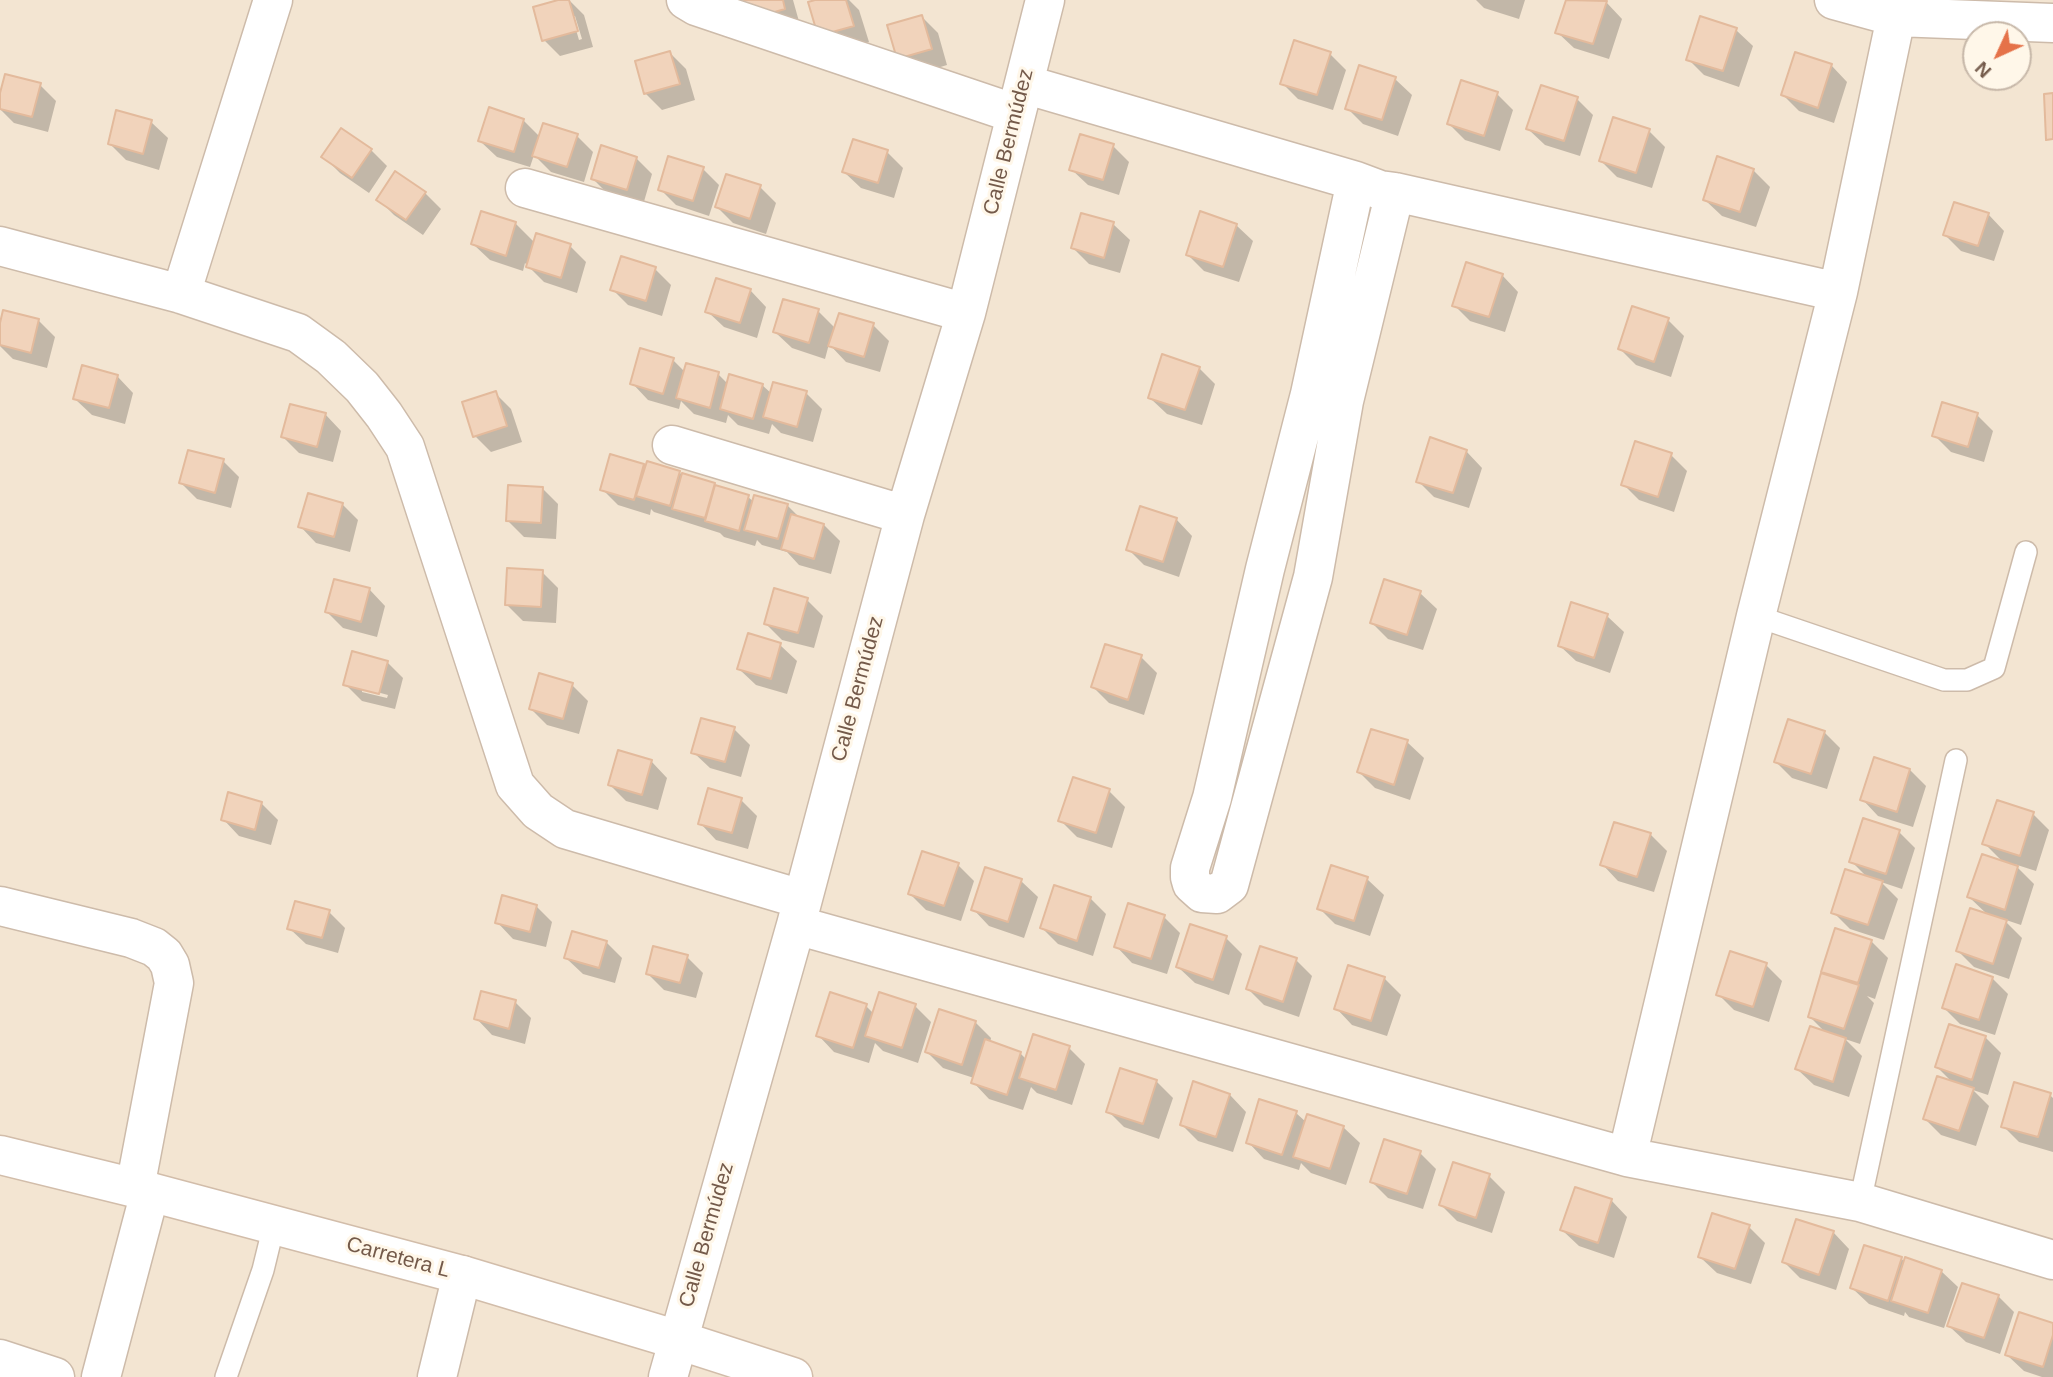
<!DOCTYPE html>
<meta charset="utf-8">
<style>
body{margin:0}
#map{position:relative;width:2053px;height:1377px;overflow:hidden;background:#fcf3e3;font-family:Arial,sans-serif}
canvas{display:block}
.north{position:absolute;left:1962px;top:21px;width:70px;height:70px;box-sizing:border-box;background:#fff7e9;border:2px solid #c7b8a9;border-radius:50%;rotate:225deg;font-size:19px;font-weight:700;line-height:28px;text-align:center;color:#745a4a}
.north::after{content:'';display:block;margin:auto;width:24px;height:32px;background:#e57249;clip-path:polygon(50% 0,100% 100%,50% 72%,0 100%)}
</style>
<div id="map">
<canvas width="2053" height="1377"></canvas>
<div class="north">N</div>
</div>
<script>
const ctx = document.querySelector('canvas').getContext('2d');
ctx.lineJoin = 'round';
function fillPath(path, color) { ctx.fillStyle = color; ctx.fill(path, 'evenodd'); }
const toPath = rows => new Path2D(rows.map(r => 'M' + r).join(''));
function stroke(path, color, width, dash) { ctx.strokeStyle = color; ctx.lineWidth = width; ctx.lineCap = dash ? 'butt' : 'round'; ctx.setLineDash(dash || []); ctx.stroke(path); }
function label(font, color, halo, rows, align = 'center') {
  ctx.font = font + ' Arial,sans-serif'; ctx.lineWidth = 6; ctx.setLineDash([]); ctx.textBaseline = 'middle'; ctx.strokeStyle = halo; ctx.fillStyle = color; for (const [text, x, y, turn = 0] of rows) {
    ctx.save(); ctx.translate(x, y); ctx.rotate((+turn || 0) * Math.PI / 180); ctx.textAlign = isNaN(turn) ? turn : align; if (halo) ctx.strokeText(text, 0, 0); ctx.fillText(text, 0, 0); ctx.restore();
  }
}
fillPath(toPath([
 [0,0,2053,0,2053,1377,0,1377],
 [1976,35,2018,35,2018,77,1976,77]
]), '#f3e5d2');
fillPath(toPath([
 [565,0,569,0,584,15,593,47,560,56,544,40],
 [572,16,575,16,582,39,579,40],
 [746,0,793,0,800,25],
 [821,0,849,0,859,10,869,42,836,51],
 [1476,0,1525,0,1519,19,1484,8],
 [1568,0,1599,0,1606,2,1622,19,1609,59,1574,48,1557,32],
 [922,17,938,33,947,65,914,75,898,58],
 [1736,30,1753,46,1739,87,1704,75,1688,59],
 [670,53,686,69,695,100,662,110,646,94,637,62],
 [1330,54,1346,70,1333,110,1298,99,1282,83],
 [1831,65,1847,82,1834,123,1799,111,1783,95],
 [1395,79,1412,95,1398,136,1363,124,1347,108],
 [40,85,56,101,48,132,14,123,0,109,0,100],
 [1497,94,1513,110,1500,151,1465,140,1449,124],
 [1577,99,1593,115,1580,156,1545,145,1528,129],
 [523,120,540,137,577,136,593,152,584,182,551,172,534,155,530,167,497,157,480,141],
 [151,122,168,138,159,170,126,160,110,144],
 [1649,131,1665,147,1652,188,1617,177,1601,161],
 [1113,146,1129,162,1119,195,1088,185,1071,169],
 [371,150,387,166,369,193,340,173,324,157],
 [887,152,903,168,894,198,861,188,844,172],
 [636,158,652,174,643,205,609,195,593,179],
 [703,169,719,185,709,216,676,205,660,189],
 [1753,170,1770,187,1756,227,1722,216,1705,200],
 [760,187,776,203,766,234,733,223,717,207],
 [425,193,441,209,423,235,394,215,378,199],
 [483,213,516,224,535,243,570,246,586,262,577,293,544,282,525,263,523,271,490,260,473,244],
 [1988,214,2004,231,1994,261,1961,251,1945,235],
 [1113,224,1130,240,1120,273,1089,264,1073,248],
 [1236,225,1253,241,1239,282,1204,271,1188,255],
 [655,269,671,285,662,316,628,305,612,289],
 [1502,275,1518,292,1505,332,1470,321,1454,305],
 [750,290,766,307,757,338,724,327,707,311],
 [818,311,835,328,873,325,889,341,880,372,846,362,829,344,825,359,792,348,775,332],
 [1668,320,1684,336,1671,377,1636,365,1620,349],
 [39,321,55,337,47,368,13,359,0,346,0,330],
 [673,360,685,372,718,374,728,384,762,385,772,394,806,393,822,409,813,442,781,433,772,424,769,434,738,425,728,415,726,423,694,414,681,401,679,409,648,400,632,383],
 [1199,368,1215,384,1202,425,1167,414,1150,398],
 [117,376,133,393,125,424,92,415,75,399],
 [495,393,511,409,522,442,491,452,475,436],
 [325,414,341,431,333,462,299,453,283,437],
 [1977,415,1993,431,1984,462,1951,452,1934,435],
 [1466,451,1482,468,1469,508,1434,497,1418,481],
 [1671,455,1687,471,1674,512,1639,500,1623,484],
 [223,461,239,477,231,508,197,499,181,483],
 [643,466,646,469,679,472,682,475,748,497,754,502,787,505,800,518,824,525,840,541,831,574,799,565,787,552,762,545,757,540,755,546,724,537,720,533,654,512,651,509,650,515,618,505,602,489],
 [542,488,558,504,556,539,524,537,508,521],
 [342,504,358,520,350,552,316,543,300,526],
 [1176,519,1192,536,1179,577,1144,565,1128,549],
 [542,572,558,588,556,623,523,621,507,605],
 [369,589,385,606,377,637,343,628,327,612],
 [1420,593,1437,609,1423,650,1388,639,1372,623],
 [807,600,823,616,814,648,782,640,766,624],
 [1607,616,1624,632,1610,673,1576,661,1559,645],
 [780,645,797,661,787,694,756,685,739,669],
 [1141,657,1157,673,1144,715,1109,703,1093,687],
 [387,662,403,678,395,709,362,701,345,684],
 [362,688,388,695,387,698,362,692],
 [572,685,588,701,579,734,547,725,531,709],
 [734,729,750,745,741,777,710,768,693,752],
 [1824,732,1840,748,1827,789,1792,778,1776,762],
 [1407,742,1424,758,1410,800,1375,788,1359,772],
 [651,761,667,778,658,810,626,801,610,785],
 [1910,770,1926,786,1913,827,1878,816,1862,799],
 [1109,791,1125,807,1112,848,1077,837,1060,820],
 [741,800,757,816,748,849,716,840,700,823],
 [261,803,278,820,271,845,239,836,223,819],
 [2033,814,2049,830,2036,871,2014,864,2034,884,2021,925,2003,919,2022,938,2009,979,1974,967,1958,951,1989,916,1969,897,2004,863,1984,843],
 [1615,824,1651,835,1667,851,1654,892,1618,881,1602,864],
 [1899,832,1915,848,1902,889,1881,882,1898,899,1884,940,1850,929,1833,912,1868,878,1851,861],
 [958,865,974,881,961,921,926,910,910,894],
 [1367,879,1384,895,1370,936,1335,924,1319,908],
 [1021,881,1038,897,1024,938,989,926,973,909],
 [1090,898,1106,914,1093,956,1058,944,1042,928],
 [536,906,552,922,546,947,513,939,497,922],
 [329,912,345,928,338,953,306,944,289,928],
 [1164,917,1180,933,1167,974,1132,963,1116,946],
 [1836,930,1872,942,1888,958,1875,999,1867,996,1874,1003,1860,1044,1845,1039,1862,1056,1849,1097,1814,1085,1797,1069,1826,1033,1810,1017,1830,978,1823,971],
 [1226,938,1242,954,1229,995,1195,983,1178,967],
 [606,942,622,958,615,983,583,974,566,958],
 [687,957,703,973,696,998,664,990,648,974],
 [1296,960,1312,976,1299,1017,1264,1005,1248,989],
 [1766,965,1782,981,1769,1022,1734,1010,1718,994],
 [1349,967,1385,979,1401,995,1387,1036,1352,1025,1336,1008],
 [1992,978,2008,994,1995,1035,1960,1024,1944,1008],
 [515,1002,531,1018,525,1044,492,1035,476,1018],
 [866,1006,874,1014,915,1006,931,1022,918,1063,883,1051,875,1043,869,1063,834,1052,818,1035],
 [975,1022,991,1038,990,1043,1020,1053,1026,1059,1069,1048,1085,1064,1072,1105,1037,1093,1031,1087,1023,1110,989,1099,973,1082,974,1078,943,1068,927,1052],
 [1985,1037,2001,1053,1988,1095,1973,1090,1989,1106,1976,1146,1941,1135,1925,1119,1953,1083,1937,1067],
 [1156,1081,1173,1098,1159,1139,1124,1127,1108,1111],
 [1230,1095,1246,1112,1233,1152,1198,1141,1182,1125],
 [2050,1095,2053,1098,2053,1152,2019,1142,2003,1126],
 [1296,1113,1306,1122,1343,1127,1360,1143,1346,1185,1311,1173,1301,1163,1299,1170,1264,1159,1248,1142],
 [1420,1153,1436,1169,1423,1209,1388,1198,1372,1182],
 [1489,1176,1505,1192,1492,1233,1457,1221,1441,1205],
 [1611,1200,1627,1217,1614,1258,1579,1246,1562,1230],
 [1749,1227,1765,1243,1751,1284,1717,1273,1700,1257],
 [1833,1232,1849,1249,1836,1290,1800,1278,1784,1262],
 [1901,1258,1905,1263,1941,1271,1958,1287,1944,1328,1909,1317,1905,1312,1904,1316,1869,1304,1852,1288],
 [1998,1296,2014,1312,2000,1354,1966,1342,1949,1326],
 [2053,1324,2053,1377,2042,1377,2024,1371,2007,1355]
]), '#0003');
const building = toPath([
 [558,0,569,0,578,31,542,41,533,7,558,0],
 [744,0,783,0,785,9,750,19,744,0],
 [815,0,846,0,854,26,818,36,808,2,815,0],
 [1566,0,1607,1,1593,44,1555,33,1566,0],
 [922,15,932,49,897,59,887,25,922,15],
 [1700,16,1737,28,1723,71,1686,60,1700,16],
 [1294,40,1331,52,1317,95,1280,84,1294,40],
 [670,51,680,84,644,94,635,61,670,51],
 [1795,52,1832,64,1818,108,1781,95,1795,52],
 [1359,65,1396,77,1382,120,1345,109,1359,65],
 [5,74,41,83,32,117,0,109,0,93,5,74],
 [1461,80,1498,92,1484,136,1447,124,1461,80],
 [1541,85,1578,97,1564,141,1526,129,1541,85],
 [2053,93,2053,139,2046,140,2044,94,2053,93],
 [489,107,524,119,514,152,478,141,489,107],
 [116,110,152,120,143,154,108,144,116,110],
 [1613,117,1650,129,1636,173,1599,161,1613,117],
 [543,123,578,134,567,167,532,156,543,123],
 [341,128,372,149,352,178,321,157,341,128],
 [1080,134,1114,144,1103,180,1069,170,1080,134],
 [853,139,888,150,878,183,842,172,853,139],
 [601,145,637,157,627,190,591,179,601,145],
 [668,156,704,167,693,201,658,190,668,156],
 [1717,156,1754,169,1740,212,1703,200,1717,156],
 [395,171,426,192,406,220,376,200,395,171],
 [726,174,761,185,750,219,715,207,726,174],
 [1954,202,1989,213,1978,246,1943,235,1954,202],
 [481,211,516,222,506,256,471,244,481,211],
 [1200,211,1237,224,1223,267,1186,255,1200,211],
 [1081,213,1114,222,1104,258,1071,248,1081,213],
 [536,233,571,244,561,278,526,267,536,233],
 [621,256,656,267,646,301,610,290,621,256],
 [1466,262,1503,274,1489,317,1452,306,1466,262],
 [716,278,751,289,740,323,705,312,716,278],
 [783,299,819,309,809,343,773,332,783,299],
 [1632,306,1669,318,1654,362,1618,349,1632,306],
 [3,310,39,319,31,353,0,345,0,323,3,310],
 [839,313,874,323,864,357,828,346,839,313],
 [640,348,674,358,663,394,630,384,640,348],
 [1162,354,1200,367,1185,410,1148,398,1162,354],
 [686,363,719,372,710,408,676,398,686,363],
 [82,365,118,375,109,408,73,399,82,365],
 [729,374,763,384,753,419,720,409,729,374],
 [773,382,807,391,797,427,763,417,773,382],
 [496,391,507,426,473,437,462,402,496,391],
 [1942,402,1978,413,1968,447,1932,436,1942,402],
 [290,404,326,413,317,447,281,437,290,404],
 [1430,437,1467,450,1453,493,1416,482,1430,437],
 [1635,441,1672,453,1658,497,1621,485,1635,441],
 [188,450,224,459,215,493,179,483,188,450],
 [610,454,644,464,634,500,600,490,610,454],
 [647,461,680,471,670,506,636,496,647,461],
 [682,473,715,483,705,518,672,509,682,473],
 [508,485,543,487,541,523,506,521,508,485],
 [715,485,749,495,739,531,705,521,715,485],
 [308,493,343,503,334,537,298,527,308,493],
 [754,495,788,504,778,539,744,530,754,495],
 [1140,506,1177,518,1163,562,1126,550,1140,506],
 [791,514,824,524,814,559,781,549,791,514],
 [507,568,543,570,541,607,505,605,507,568],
 [334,579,370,588,361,622,325,612,334,579],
 [1384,579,1421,591,1407,635,1370,623,1384,579],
 [774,588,808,598,798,633,764,624,774,588],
 [1571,602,1608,614,1594,658,1558,646,1571,602],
 [748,633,781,643,771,679,737,669,748,633],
 [1105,644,1142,655,1128,700,1091,687,1105,644],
 [352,651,388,661,379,694,343,685,352,651],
 [539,673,573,683,563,719,529,709,539,673],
 [701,718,735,727,725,762,691,753,701,718],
 [1788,719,1825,731,1811,774,1774,762,1788,719],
 [1371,729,1408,740,1394,785,1357,772,1371,729],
 [618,750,652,760,642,795,608,785,618,750],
 [1874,757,1910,769,1897,812,1860,800,1874,757],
 [1073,777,1110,789,1096,833,1058,821,1073,777],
 [708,788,742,798,732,833,698,824,708,788],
 [228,792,262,802,255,830,221,820,228,792],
 [1997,800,2034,812,2020,856,1982,844,1997,800],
 [1863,818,1900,830,1886,874,1849,862,1863,818],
 [1614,822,1651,833,1637,877,1600,865,1614,822],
 [922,851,959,863,944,906,908,894,922,851],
 [1982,854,2018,866,2005,910,1967,897,1982,854],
 [1331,865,1368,877,1354,921,1317,909,1331,865],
 [985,867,1022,879,1008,922,971,910,985,867],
 [1845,869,1883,881,1868,925,1831,913,1845,869],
 [1054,885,1091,897,1077,941,1040,928,1054,885],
 [502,895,537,905,530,932,495,923,502,895],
 [295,901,330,910,322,938,287,929,295,901],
 [1128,903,1165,915,1151,959,1114,947,1128,903],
 [1970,908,2007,920,1993,964,1956,951,1970,908],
 [1190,924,1227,936,1213,980,1176,967,1190,924],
 [1835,928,1872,940,1858,983,1821,972,1835,928],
 [572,931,607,941,599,968,564,958,572,931],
 [653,946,688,955,680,983,646,974,653,946],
 [1260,946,1297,958,1283,1002,1246,989,1260,946],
 [1730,951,1767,963,1753,1007,1716,995,1730,951],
 [1956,964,1993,977,1979,1020,1942,1008,1956,964],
 [1348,965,1385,977,1371,1021,1334,1009,1348,965],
 [1821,973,1859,985,1844,1029,1808,1017,1821,973],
 [481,991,516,1000,509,1029,474,1019,481,991],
 [830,992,867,1004,853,1048,816,1036,830,992],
 [879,992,916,1004,902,1048,865,1036,879,992],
 [939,1009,976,1021,962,1065,925,1052,939,1009],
 [1949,1024,1986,1036,1972,1080,1935,1067,1949,1024],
 [1810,1026,1846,1038,1833,1082,1795,1069,1810,1026],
 [1033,1034,1070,1046,1056,1090,1019,1078,1033,1034],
 [985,1039,1021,1052,1007,1095,971,1083,985,1039],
 [1120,1068,1157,1080,1143,1124,1106,1112,1120,1068],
 [1937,1076,1974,1088,1959,1131,1923,1119,1937,1076],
 [1193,1081,1230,1094,1216,1137,1180,1125,1193,1081],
 [2014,1082,2051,1093,2038,1137,2001,1127,2014,1082],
 [1259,1099,1297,1111,1282,1155,1246,1143,1259,1099],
 [1307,1114,1344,1126,1330,1169,1293,1157,1307,1114],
 [1384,1139,1421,1151,1407,1194,1370,1182,1384,1139],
 [1453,1162,1490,1174,1476,1218,1439,1205,1453,1162],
 [1575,1187,1612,1199,1598,1243,1560,1230,1575,1187],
 [1712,1213,1750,1225,1735,1269,1698,1257,1712,1213],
 [1796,1219,1834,1231,1819,1275,1782,1262,1796,1219],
 [1864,1245,1902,1257,1888,1301,1850,1288,1864,1245],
 [1905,1257,1942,1270,1928,1313,1891,1301,1905,1257],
 [1962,1283,1999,1295,1984,1338,1947,1326,1962,1283],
 [2019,1312,2053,1323,2053,1335,2043,1367,2005,1355,2019,1312]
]);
fillPath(building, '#f1d3bb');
stroke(building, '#e3ba9c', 2);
const lane = toPath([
 [1756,616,1944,680,1967,680,1994,668,2026,552],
 [1860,1202,1956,760],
 [226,1377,263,1270,274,1225]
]);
const street = toPath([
 [686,0,696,6,1016,114],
 [1834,0,1896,17,2053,23],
 [1024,84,1356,181,1380,190,1395,192,1838,292],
 [1356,181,1310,394,1265,569,1212,798,1190,868,1190,877,1192,884,1202,893,1217,894,1229,885,1313,577,1344,401,1395,192],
 [525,188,966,313],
 [0,246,181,294,298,333,331,357,362,387,384,415,405,447,515,785,538,811,565,829,801,899],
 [181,294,273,0],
 [672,445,905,515],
 [0,906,131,938,154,947,164,955,170,965,174,983,135,1188],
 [796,925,1627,1157,1860,1202,2053,1260],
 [1627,1157,1756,616,1838,292,1896,17,1898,0],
 [0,1359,55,1377],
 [101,1377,150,1192],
 [437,1377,462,1275],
 [668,1377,796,925,905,515,966,313,1045,0]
]);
const secondary = toPath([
 [0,1155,135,1188,462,1275,678,1340,793,1377]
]);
stroke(lane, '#cdbbaa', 24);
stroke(street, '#cdbbaa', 41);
stroke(secondary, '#d2bdaa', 41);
stroke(lane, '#fff', 21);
stroke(street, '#fff', 38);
stroke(secondary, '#fff', 38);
label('21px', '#745a4a', '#fff7e9', [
 ["Calle Bermúdez",1009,142,-76],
 ["Calle Bermúdez",858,689,-75],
 ["Calle Bermúdez",707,1235,-74],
 ["Carretera L",398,1258,15]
]);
</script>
